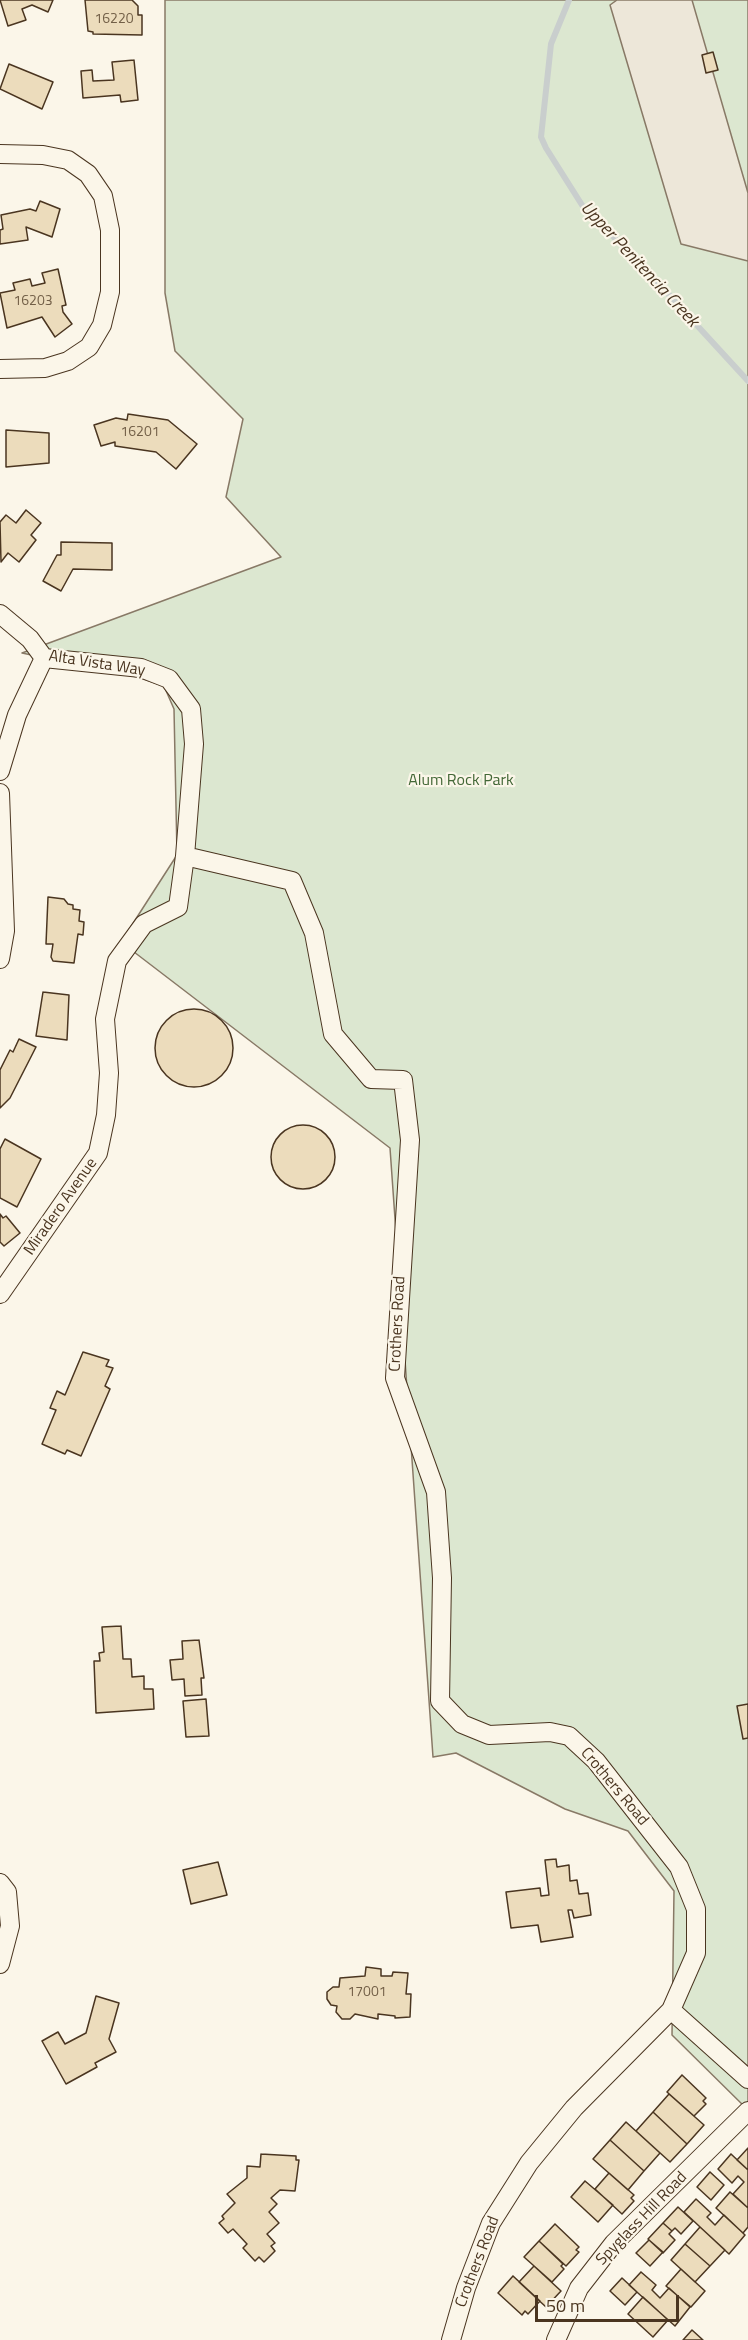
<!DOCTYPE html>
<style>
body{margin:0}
#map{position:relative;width:748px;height:2340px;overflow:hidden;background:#fbf6e9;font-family:"Titillium Web",sans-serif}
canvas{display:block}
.scale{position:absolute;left:535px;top:2295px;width:144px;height:27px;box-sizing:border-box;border:3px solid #4a3520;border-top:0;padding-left:8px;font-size:18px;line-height:21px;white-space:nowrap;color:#4a3520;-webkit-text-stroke:4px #fbf6e9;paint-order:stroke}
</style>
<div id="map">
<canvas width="748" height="2340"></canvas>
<div class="scale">50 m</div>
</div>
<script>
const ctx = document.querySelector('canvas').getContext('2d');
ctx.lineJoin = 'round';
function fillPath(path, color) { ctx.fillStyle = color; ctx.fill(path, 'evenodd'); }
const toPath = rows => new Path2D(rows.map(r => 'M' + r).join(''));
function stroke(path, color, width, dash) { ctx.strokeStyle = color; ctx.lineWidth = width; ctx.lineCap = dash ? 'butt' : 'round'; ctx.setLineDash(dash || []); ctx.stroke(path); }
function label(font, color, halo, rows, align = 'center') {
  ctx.font = font + ' "Titillium Web",sans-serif'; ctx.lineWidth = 4.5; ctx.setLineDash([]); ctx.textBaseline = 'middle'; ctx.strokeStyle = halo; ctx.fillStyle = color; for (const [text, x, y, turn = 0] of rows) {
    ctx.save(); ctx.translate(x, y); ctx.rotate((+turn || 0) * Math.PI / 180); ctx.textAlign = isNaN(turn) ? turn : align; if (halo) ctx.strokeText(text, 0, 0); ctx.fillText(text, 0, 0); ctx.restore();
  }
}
const green = toPath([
 [165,0,748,0,748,2110,672,2035,674,1891,628,1831,565,1809,456,1753,433,1757,390,1148,121,942,177,855,174,709,164,686,137,677,22,653,281,557,226,497,243,419,175,351,165,293,165,0]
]);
fillPath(green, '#dce7d0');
stroke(green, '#887966', 1.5);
const parking = toPath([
 [617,0,692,0,748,193,748,261,681,244,610,5,617,0]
]);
fillPath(parking, '#ede7d9');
stroke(parking, '#887966', 1.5);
stroke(toPath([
 [569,0,551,44,541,137,546,148,582,205,649,273,748,381]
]), '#c9cecd', 6);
const building = toPath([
 [0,0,53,0,48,12,32,5,22,9,26,20,8,26,0,0],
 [85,0,132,0,138,6,138,15,142,15,142,35,93,34,93,32,88,31,85,0],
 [713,52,718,70,706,73,702,55,713,52],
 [134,60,138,100,121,102,120,95,83,98,81,71,92,70,93,81,114,80,112,62,134,60],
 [9,64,53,82,42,109,0,89,9,64],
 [40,201,60,209,52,237,26,227,28,240,0,244,0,230,3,229,1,215,30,209,36,211,40,201],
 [58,269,66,305,62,306,63,312,72,324,55,337,42,317,7,328,0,293,15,290,13,283,30,279,32,286,45,283,42,273,58,269],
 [128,414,168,420,197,444,176,469,156,452,115,446,115,442,101,446,94,425,116,418,127,420,128,414],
 [6,430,49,433,49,463,6,467,6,430],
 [26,510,41,523,31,535,36,540,19,562,8,553,1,562,0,522,6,515,16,523,26,510],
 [61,542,112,543,112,570,73,569,61,591,43,581,57,555,61,555,61,542],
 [48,897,64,899,68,904,73,905,73,909,80,910,79,921,84,922,83,935,78,934,74,963,53,961,51,957,53,944,46,944,48,897],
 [43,992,69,995,67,1040,36,1036,43,992],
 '155 1048a39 39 0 1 1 78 0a39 39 0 1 1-78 0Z',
 [19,1039,36,1047,10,1098,0,1108,0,1070,10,1050,13,1052,19,1039],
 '271 1157a32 32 0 1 1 64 0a32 32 0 1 1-64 0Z',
 [5,1139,41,1159,17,1207,0,1198,0,1149,5,1139],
 [0,1214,3,1218,6,1216,20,1233,4,1246,0,1242,0,1214],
 [83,1352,109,1360,106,1366,113,1368,105,1386,110,1389,81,1456,67,1450,65,1454,42,1444,56,1410,50,1408,57,1391,65,1395,83,1352],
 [121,1626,123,1659,131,1659,132,1677,144,1676,144,1689,153,1689,154,1709,96,1713,94,1661,100,1661,99,1653,104,1652,102,1627,121,1626],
 [199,1640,204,1678,201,1678,202,1695,185,1696,184,1679,172,1680,170,1660,183,1659,182,1641,199,1640],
 [206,1699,209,1736,186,1737,183,1701,206,1699],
 [748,1704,748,1738,743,1739,737,1706,748,1704],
 [556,1859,557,1867,569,1865,570,1881,577,1880,579,1894,588,1893,591,1915,574,1918,572,1910,568,1910,573,1937,541,1942,538,1925,511,1928,506,1892,540,1888,541,1896,549,1895,545,1860,556,1859],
 [218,1862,227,1895,191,1904,183,1870,218,1862],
 [366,1967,381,1969,381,1976,392,1976,393,1972,408,1973,406,1994,411,1994,410,2017,395,2018,395,2016,378,2014,378,2019,355,2014,350,2019,342,2019,336,2012,337,2006,331,2005,327,1999,327,1992,333,1987,339,1987,340,1978,365,1976,366,1967],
 [96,1996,119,2003,109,2039,116,2052,95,2063,97,2067,66,2084,42,2041,58,2032,65,2044,86,2033,96,1996],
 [682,2075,706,2098,703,2101,706,2104,694,2116,667,2092,682,2075],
 [669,2094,704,2125,687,2144,653,2112,669,2094],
 [653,2112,687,2144,670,2162,636,2131,653,2112],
 [626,2122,660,2153,644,2171,610,2140,626,2122],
 [610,2140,644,2171,628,2190,593,2159,610,2140],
 [748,2148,748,2170,737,2160,748,2148],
 [261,2154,296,2156,296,2160,299,2160,295,2191,280,2190,271,2198,277,2204,269,2212,279,2223,267,2234,275,2243,271,2246,275,2251,264,2262,259,2257,255,2261,243,2248,247,2244,233,2229,228,2233,219,2223,224,2219,222,2216,235,2203,227,2194,247,2178,247,2166,260,2167,261,2154],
 [731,2154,748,2170,748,2208,733,2194,744,2182,738,2176,732,2183,718,2169,731,2154],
 [710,2172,724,2185,711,2200,697,2187,710,2172],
 [609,2173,634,2195,631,2198,634,2201,622,2214,595,2189,609,2173],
 [585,2181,613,2205,598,2222,571,2197,585,2181],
 [730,2192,748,2208,748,2227,743,2233,716,2208,730,2192],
 [696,2199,711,2213,707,2217,715,2225,724,2215,745,2235,729,2254,684,2212,696,2199],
 [678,2207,693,2221,681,2234,675,2228,672,2231,663,2223,678,2207],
 [663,2223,672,2231,669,2234,675,2240,663,2253,648,2239,663,2223],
 [555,2224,579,2247,576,2250,579,2252,566,2266,539,2241,555,2224],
 [700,2227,725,2250,710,2266,685,2244,700,2227],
 [649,2240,663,2252,650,2266,636,2253,649,2240],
 [539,2241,563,2264,561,2266,564,2269,552,2282,524,2257,539,2241],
 [685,2244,710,2266,695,2282,671,2260,685,2244],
 [534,2266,561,2291,546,2307,519,2282,534,2266],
 [681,2269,705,2291,691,2307,666,2286,681,2269],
 [641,2272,656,2285,652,2290,660,2298,669,2288,690,2307,675,2326,629,2285,641,2272],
 [513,2276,540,2301,528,2314,525,2311,522,2315,498,2293,513,2276],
 [622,2278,637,2292,625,2305,610,2291,622,2278],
 [643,2297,668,2320,653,2337,628,2314,643,2297],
 [692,2330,703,2340,683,2340,692,2330]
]);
fillPath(building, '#ecdcbc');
stroke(building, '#4a3520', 1.5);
const street = toPath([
 [0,154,43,155,68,160,88,174,103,196,110,230,110,292,102,325,89,347,68,361,45,368,0,369],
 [0,614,30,639,44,658,141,668,169,679,191,709,194,744,185,856,178,907,144,924,117,961,105,1019,109,1073,106,1115,98,1153,0,1294],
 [0,771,17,715,44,658],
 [0,793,5,931,0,959],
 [185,856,292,881,314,933,333,1034,371,1079,403,1080,410,1140,395,1378,436,1492,442,1578,440,1701,462,1724,489,1735,550,1732,569,1736,596,1761,679,1867,696,1909,696,1953,671,2010,574,2108,529,2163,491,2223,466,2288,451,2340],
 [0,1883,7,1892,10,1926,0,1964],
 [671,2010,748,2079],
 [556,2340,579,2288,614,2243,748,2111]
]);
stroke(street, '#4a3520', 20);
stroke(street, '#fbf6e9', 18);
label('14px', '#725f47', null, [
 ["16220",114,20],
 ["16203",33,302],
 ["16201",140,433],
 ["17001",367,1993]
]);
label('16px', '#4a3520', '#fbf6e9', [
 ["Alta Vista Way",97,664,9],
 ["Miradero Avenue",61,1207,-55],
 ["Crothers Road",398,1324,-87],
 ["Crothers Road",614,1787,50],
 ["Spyglass Hill Road",642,2219,-46],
 ["Crothers Road",478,2262,-69]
]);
label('16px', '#436837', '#fbf6e9', [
 ["Alum Rock Park",461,781]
]);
label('italic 18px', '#4a3520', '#fbf6e9', [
 ["Upper Penitencia Creek",639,265,47]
]);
</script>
